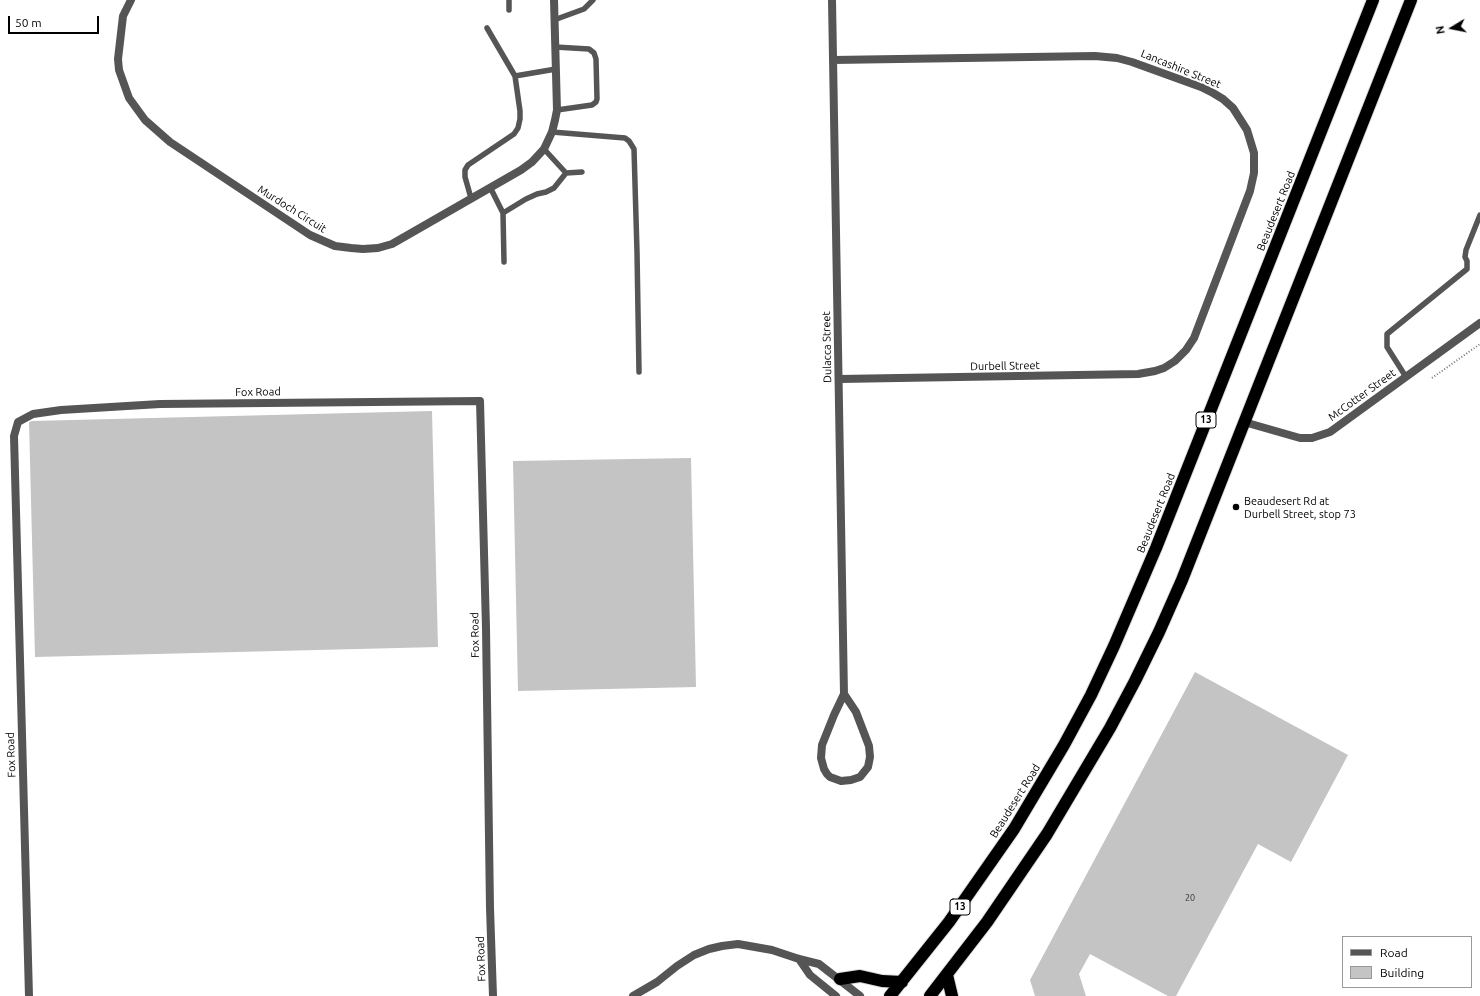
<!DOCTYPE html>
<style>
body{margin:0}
#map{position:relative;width:1480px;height:996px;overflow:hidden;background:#fff;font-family:Ubuntu,sans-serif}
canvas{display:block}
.legend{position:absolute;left:1342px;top:936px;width:130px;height:52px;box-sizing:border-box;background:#fff;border:1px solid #999;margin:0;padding:5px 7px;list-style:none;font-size:12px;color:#000}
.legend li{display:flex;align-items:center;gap:8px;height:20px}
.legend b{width:20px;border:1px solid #999}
.north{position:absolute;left:1432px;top:8px;width:40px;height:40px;-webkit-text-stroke:3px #fff;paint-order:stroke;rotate:260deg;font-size:11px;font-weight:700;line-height:16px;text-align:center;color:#000}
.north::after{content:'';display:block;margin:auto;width:14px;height:18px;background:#000;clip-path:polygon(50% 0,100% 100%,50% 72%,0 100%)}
.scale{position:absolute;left:8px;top:16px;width:91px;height:18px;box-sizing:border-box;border:2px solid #000;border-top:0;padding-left:5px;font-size:12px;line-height:14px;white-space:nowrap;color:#000;-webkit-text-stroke:3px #fff;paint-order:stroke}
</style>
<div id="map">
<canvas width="1480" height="996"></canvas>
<ul class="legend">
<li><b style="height:5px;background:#555"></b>Road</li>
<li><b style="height:11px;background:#c4c4c4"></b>Building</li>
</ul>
<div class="north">N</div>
<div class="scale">50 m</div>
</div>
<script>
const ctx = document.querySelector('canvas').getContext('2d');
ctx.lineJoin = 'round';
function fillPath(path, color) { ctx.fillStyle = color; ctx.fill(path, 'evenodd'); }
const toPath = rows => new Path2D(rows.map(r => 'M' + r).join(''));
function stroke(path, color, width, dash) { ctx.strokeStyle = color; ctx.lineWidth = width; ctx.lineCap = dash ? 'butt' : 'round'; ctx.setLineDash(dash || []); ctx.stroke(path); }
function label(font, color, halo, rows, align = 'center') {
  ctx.font = font + ' Ubuntu,sans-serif'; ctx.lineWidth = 4; ctx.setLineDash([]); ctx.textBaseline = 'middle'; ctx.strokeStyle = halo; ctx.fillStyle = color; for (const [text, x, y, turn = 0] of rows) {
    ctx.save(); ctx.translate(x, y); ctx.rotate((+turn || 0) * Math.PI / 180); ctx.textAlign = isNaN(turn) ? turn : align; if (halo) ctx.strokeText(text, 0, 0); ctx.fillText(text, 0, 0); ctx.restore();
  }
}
fillPath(toPath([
 [432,411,438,647,35,657,29,422,32,421],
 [691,458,696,687,518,691,513,461],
 [1195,672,1348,755,1291,862,1258,844,1176,996,1168,996,1090,954,1079,974,1086,996,1035,996,1030,980]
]), '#c4c4c4');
const highway = toPath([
 [947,975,952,996],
 [840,979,860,976,882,981,902,982],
 [890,996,949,922,1014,829,1064,745,1091,695,1114,646,1156,548,1373,0],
 [930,996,987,922,1047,834,1110,728,1135,681,1159,632,1182,580,1411,0]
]);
stroke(highway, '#dbdbdb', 14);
stroke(toPath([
 [1432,378,1480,344]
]), '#777', 2, [1, 2]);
stroke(toPath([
 [509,0,509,10],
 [554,20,584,9,593,0],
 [487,28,515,76],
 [555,47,589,49,594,53,596,59,597,99,596,102,592,105,557,110],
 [552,132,625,138,629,141,634,149,637,252,639,372],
 [544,149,566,173],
 [490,187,503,213,504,262],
 [471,198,465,177,465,170,468,165,514,134,518,128,520,119,520,111,515,76,556,69],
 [503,213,526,199,537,194,546,192,554,188,566,173,582,172],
 [1406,377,1387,347,1387,334,1467,269,1467,261,1465,257,1466,250,1480,215]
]), '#555', 5.5);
stroke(toPath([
 [131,0,123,16,118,59,119,70,129,98,145,120,170,142,310,235,335,246,351,248,363,249,378,248,392,244,521,170,532,162,544,149,552,132,555,120,557,110,554,0],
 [832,0,844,694,834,715,822,745,821,758,824,769,827,774,830,777,841,781,851,780,860,777,868,767,870,757,869,746,856,712,844,694],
 [833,60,1095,56,1117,58,1132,62,1201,87,1213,93,1223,99,1233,108,1247,130,1254,153,1254,173,1250,191,1194,338,1186,350,1175,361,1164,368,1155,371,1138,374,839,379],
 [1244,422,1300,438,1312,438,1330,432,1480,323],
 [799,959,810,975,836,996],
 [29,996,14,436,18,422,33,414,61,410,160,404,480,401,486,628,490,908,493,996],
 [633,996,657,982,677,966,694,955,709,949,722,946,738,944,772,950,799,959,819,964,860,996]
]), '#555', 8);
stroke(highway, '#000', 12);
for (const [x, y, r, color] of [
 [1236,507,4,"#000"]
]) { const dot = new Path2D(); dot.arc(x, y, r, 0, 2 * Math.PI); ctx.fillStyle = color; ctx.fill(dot); stroke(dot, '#fff', 1.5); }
label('9px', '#313131', null, [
 ["20",1190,898]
]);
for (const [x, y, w] of [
 [1206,420,20],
 [960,907,20]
]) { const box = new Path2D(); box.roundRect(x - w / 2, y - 8, w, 16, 3); ctx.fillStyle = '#fff'; ctx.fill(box); stroke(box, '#000', 1); }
label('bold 10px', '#000', null, [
 ["13",1206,420],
 ["13",960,907]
]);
label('11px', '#000', '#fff', [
 ["Lancashire Street",1181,69,22],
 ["Murdoch Circuit",292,209,32],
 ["Beaudesert Road",1276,211,-68],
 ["Dulacca Street",827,347,-91],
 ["Durbell Street",1005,366,-1],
 ["Fox Road",258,392,-1],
 ["McCotter Street",1362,395,-36],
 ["Beaudesert Road",1156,513,-68],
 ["Fox Road",475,635,-91],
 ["Fox Road",11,755,-92],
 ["Beaudesert Road",1015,801,-58],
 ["Fox Road",481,959,-92]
]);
label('11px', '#000', '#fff', [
 ["Beaudesert Rd at",1244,501],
 ["Durbell Street, stop 73",1244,514]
], 'left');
</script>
